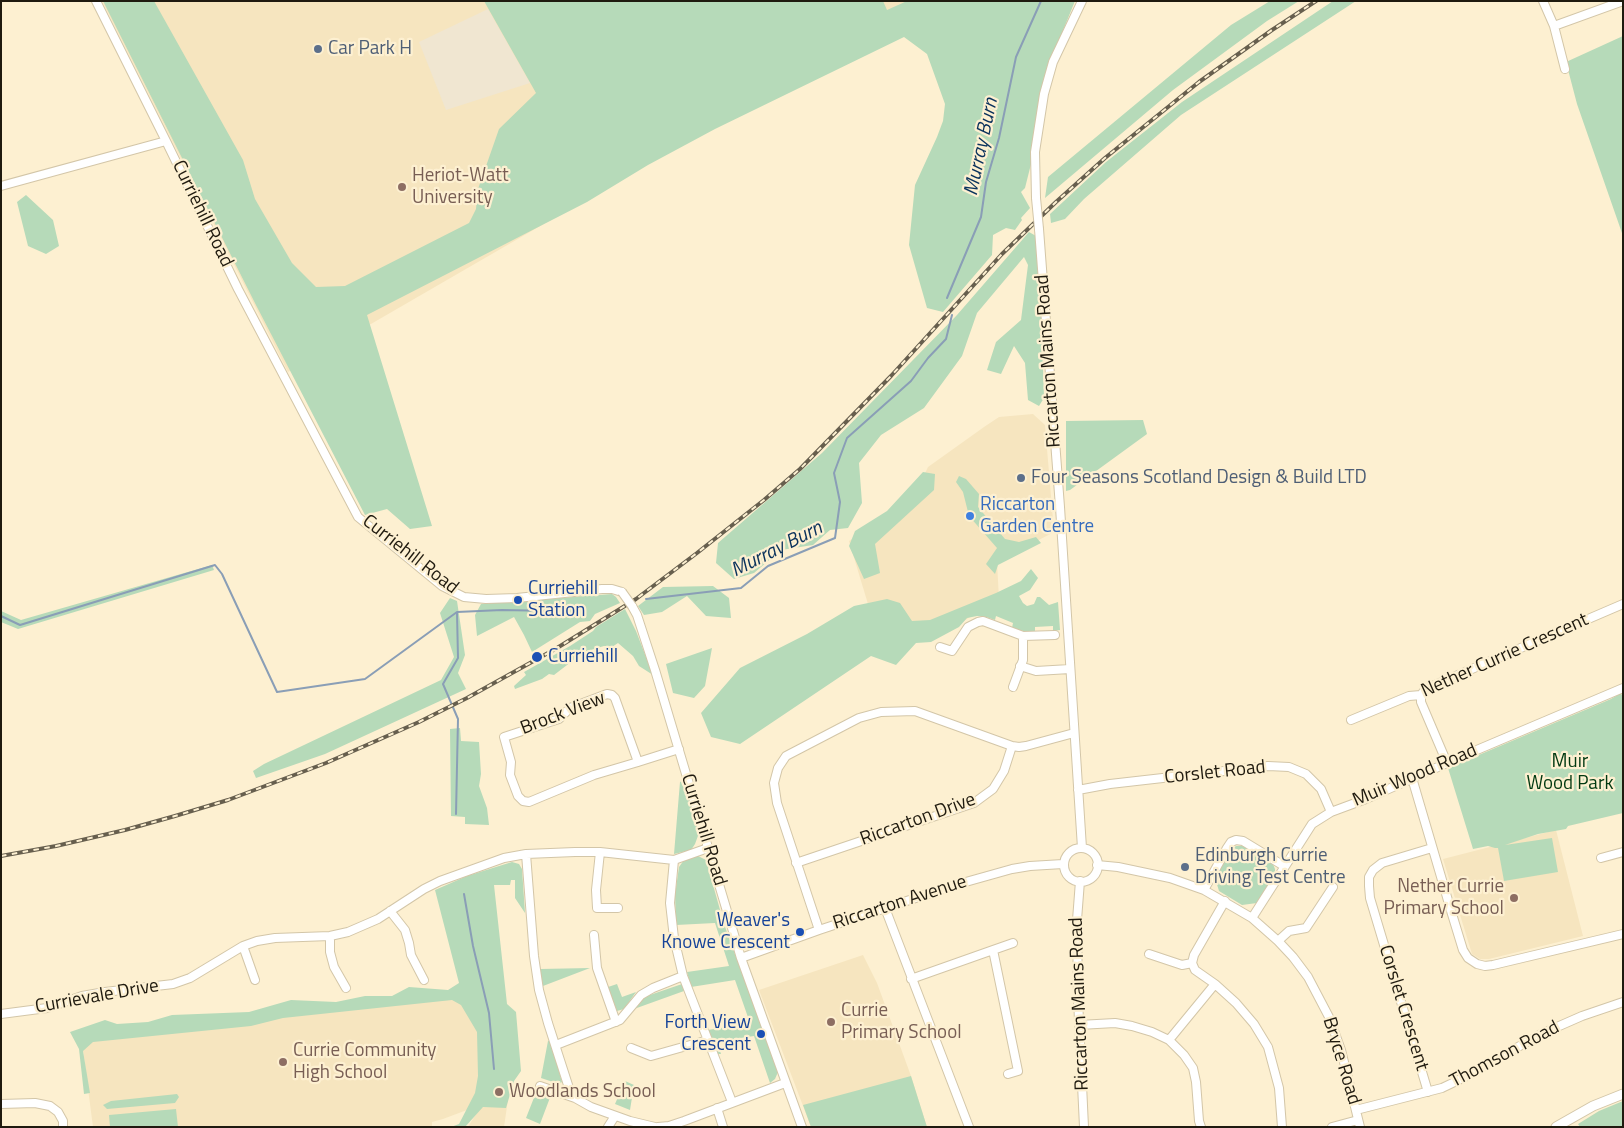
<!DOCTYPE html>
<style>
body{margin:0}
#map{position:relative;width:1624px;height:1128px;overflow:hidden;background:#fdf0d1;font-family:"Titillium Web",sans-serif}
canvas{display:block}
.frame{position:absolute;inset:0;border:2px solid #1f1a0f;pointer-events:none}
</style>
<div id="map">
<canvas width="1624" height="1128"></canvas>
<div class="frame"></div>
</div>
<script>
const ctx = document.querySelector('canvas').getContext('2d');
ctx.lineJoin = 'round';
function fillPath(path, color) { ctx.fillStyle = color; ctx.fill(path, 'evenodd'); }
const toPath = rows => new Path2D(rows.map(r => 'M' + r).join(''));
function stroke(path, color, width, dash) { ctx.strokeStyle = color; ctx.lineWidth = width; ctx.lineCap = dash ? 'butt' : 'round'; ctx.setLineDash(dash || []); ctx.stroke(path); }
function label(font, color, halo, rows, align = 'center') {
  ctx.font = font + ' "Titillium Web",sans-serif'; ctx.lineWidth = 4.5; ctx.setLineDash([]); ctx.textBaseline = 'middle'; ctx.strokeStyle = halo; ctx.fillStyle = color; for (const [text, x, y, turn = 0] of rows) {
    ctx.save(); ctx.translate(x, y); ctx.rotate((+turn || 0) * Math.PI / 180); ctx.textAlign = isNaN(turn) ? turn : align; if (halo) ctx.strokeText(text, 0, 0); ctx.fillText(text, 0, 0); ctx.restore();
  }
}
fillPath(toPath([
 [102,1,929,1,288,372],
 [1033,414,1045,425,1054,532,997,562,999,599,946,632,877,634,849,541,912,500,928,467,984,427,999,417],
 [1556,830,1583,936,1489,959,1480,959,1472,954,1443,859],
 [863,955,877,983,911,1076,927,1127,811,1127,783,1053,759,990],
 [478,990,481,1073,475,1107,443,1119,432,1122,432,1127,93,1127,81,1035],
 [511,1079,504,1127,468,1127,479,1109,488,1104]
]), '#f6e5bf');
fillPath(toPath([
 [488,9,530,83,446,110,419,42]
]), '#f0e6d1');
fillPath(toPath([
 [103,1,154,1,243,160,255,199,292,263,316,287,345,286,469,223,476,209,478,189,499,129,536,93,484,1,883,1,887,10,907,1,1075,1,1044,77,1034,135,1031,164,1025,188,1021,192,1030,208,1021,218,1022,220,1015,230,1006,228,993,235,992,255,943,312,927,308,909,245,915,185,937,137,943,121,945,104,927,54,904,37,715,129,648,165,587,202,367,315,432,526,410,529,387,509,365,515,257,307],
 [1270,1,1299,1,1267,21,1173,90,1045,198,1048,177,1231,25],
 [1333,1,1356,1,1181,115,1084,199,1065,219,1051,223,1050,214,1106,162,1182,102],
 [1623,36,1623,236,1577,104,1566,62],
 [26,195,53,220,59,246,46,254,28,246,17,202],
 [1029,232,1036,236,1041,306,1044,398,1039,406,1028,400,1025,363,1014,346,1001,374,987,370,996,342,1021,320,1028,265,1024,257,977,313,962,356,924,408,881,435,859,463,862,503,848,528,830,530,813,545,781,550,754,573,734,579,716,563,718,543,822,453,957,315],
 [1143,420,1147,434,1070,490,1066,491,1066,421],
 [923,472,935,474,934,490,875,544,880,573,864,579,849,546,855,531,887,511],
 [959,476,966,479,979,494,978,507,1005,539,1019,542,1036,537,1041,543,998,565,995,574,986,564,997,548,969,516,963,492,956,482],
 [212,565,214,570,18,629,1,622,1,611,21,620],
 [1031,569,1038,578,1030,590,1019,596,1023,603,1027,606,1034,604,1037,597,1040,597,1049,605,1058,602,1060,630,1053,631,1053,626,1035,627,1035,632,1023,631,1012,628,1013,623,996,616,995,620,986,617,977,616,967,618,959,627,931,642,916,643,896,665,871,656,740,744,711,737,701,713,740,668,807,634,854,606,887,599,900,603,912,621,930,620,996,593,1021,581],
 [713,586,729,598,731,618,706,616,687,596,662,612,644,615,638,606,663,587],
 [612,594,616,597,620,603,595,614,590,621,580,622,532,652,524,635,514,617,477,636,475,615,481,604],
 [450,598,457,601,465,655,458,673,466,689,325,754,256,778,253,771,264,764,441,680,454,657,440,613],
 [625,609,636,631,653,675,639,666,633,656,618,643,612,647,604,646,584,652,554,675,549,674,542,679,515,689,514,686,526,675,524,672,570,646,593,631,596,627],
 [712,648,705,686,694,698,673,693,666,664],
 [1621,693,1623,698,1623,813,1568,826,1566,829,1538,834,1505,845,1552,838,1558,872,1504,881,1498,848,1495,848,1488,846,1473,849,1448,768,1611,699],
 [460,728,461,741,479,742,481,774,479,786,487,808,489,825,465,824,465,817,451,816,450,729],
 [684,780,699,833,695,844,691,850,674,854,680,782],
 [1236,846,1243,846,1273,864,1275,869,1275,875,1257,903,1242,905,1219,891,1215,878,1231,850],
 [698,856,706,860,724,924,778,1072,775,1079,770,1083,754,1036,720,1041,718,1043,721,1054,717,1054,708,1030,750,1023,735,980,691,987,687,972,729,966,715,923,676,925,675,895,679,867,684,860],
 [512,862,519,864,522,869,525,913,515,898,515,880,511,880,510,885,494,885,507,1004,516,1012,521,1071,514,1081,506,1108,483,1107,465,1127,451,1127,459,1124,475,1093,478,1076,477,1032,461,1005,452,1000,283,1018,251,1026,93,1042,83,1051,90,1093,84,1094,79,1049,70,1032,105,1020,117,1024,148,1022,172,1015,249,1012,291,1000,336,1002,365,996,392,996,409,987,448,990,459,983,435,890,467,876],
 [590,968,543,986,540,969],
 [617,984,622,997,636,992,624,1009,617,1011,608,987],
 [682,984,684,991,634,1009,644,997],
 [550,1040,562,1082,559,1084,541,1078,548,1041],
 [911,1076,927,1127,811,1127,803,1105],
 [625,1081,634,1085,630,1110,615,1104],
 [537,1090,551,1095,540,1124,526,1118],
 [177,1094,179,1097,175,1103,107,1109,103,1105,111,1101],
 [1623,1101,1623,1127,1580,1127,1578,1124,1599,1111],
 [176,1109,178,1127,110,1127,109,1115]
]), '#b6dab9');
stroke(toPath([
 [947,298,981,217,986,182,999,138,1016,57,1041,1],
 [646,599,741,588,768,566,835,538,840,502,834,473,847,438,911,381,928,358,946,339,952,315],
 [1,616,20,625,215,565,222,574,277,692,365,679,457,612,502,610,554,611],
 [456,814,458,719,443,684,458,658,457,613],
 [464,894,473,946,489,1013,494,1069]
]), '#8a9eb6', 2);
const minor = toPath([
 [96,1,166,141,238,289,358,517,442,586,464,597,486,599,517,598,602,589,612,589,622,592],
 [1543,1,1554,26,1565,69],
 [1554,26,1623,1],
 [1,186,166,141],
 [1036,198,1035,152,1044,94,1053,62,1082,1],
 [1039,229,1060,507,1082,848],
 [632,606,637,615,655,670,741,958,802,1127],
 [1023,636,1055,635],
 [940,647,952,651,968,627,978,622,983,621,1023,636,1023,660,1013,687],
 [1020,666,1036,671,1070,669],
 [1421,695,1424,691,1430,687,1623,604],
 [1421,695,1421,702,1447,763],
 [1351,720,1409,696,1421,695],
 [638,762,615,698,612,695,607,694,570,708,559,719,504,737,511,762,510,775,518,796,523,801,529,802,594,775,638,762,679,749],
 [1412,778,1452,914,1463,950,1468,958,1477,964,1485,966,1493,965,1623,934],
 [1078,790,1110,784,1268,766,1289,767,1306,774,1321,789,1331,812],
 '1064 865a17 17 0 1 1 34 0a17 17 0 1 1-34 0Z',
 [600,852,596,890,597,908,618,908],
 [526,854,534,956,539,990,548,1023,569,1088,575,1098,591,1107,630,1121,655,1127],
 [1601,858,1623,852],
 [674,860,670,903,674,938,683,976,732,1102],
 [796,863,974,803,993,789,1004,771,1012,746],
 [1097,865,1118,867,1170,878,1204,890,1252,918,1278,941,1293,957,1308,977,1329,1017,1341,1050,1360,1127],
 [1080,881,1077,920,1078,999,1084,1127],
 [1204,890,1227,848,1231,842,1236,840,1243,841,1284,866],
 [885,908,969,1127],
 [390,911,405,930,409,943,411,955,424,980],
 [1252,918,1312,824,1331,812,1366,799,1465,755,1623,688],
 [819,930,777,803,774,783,778,768,786,756,859,718,881,712,915,711,1012,746,1019,747,1026,746,1074,733],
 [594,935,597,968,616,1022],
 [330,936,330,952,334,967,346,988],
 [1278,941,1289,931,1306,928,1333,887],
 [243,946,255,980],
 [993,950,1013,943],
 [1149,954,1182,965,1192,963,1195,970,1215,984,1236,1003,1254,1024,1268,1047,1279,1088,1282,1127],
 [741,958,819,930,955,885,1012,869,1030,866,1063,864],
 [1192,963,1194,955,1225,901],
 [911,979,993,950,1018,1071,1008,1074],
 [1,1014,47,1008,82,996,105,992,173,984,190,978,243,946,257,941,275,938,330,936,348,932,378,919,424,889,440,881,504,858,526,854,575,852,600,852,674,860,708,848],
 [1079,1025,1115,1023,1132,1026,1152,1032,1169,1040,1184,1055,1193,1068,1196,1082,1199,1121,1201,1127],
 [1169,1040,1215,984],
 [556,1045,620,1020,641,995,653,988,683,976],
 [631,1048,651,1056,708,1040],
 [540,1086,575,1098],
 [1428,1092,1370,898,1369,886,1369,877,1373,870,1382,863,1432,848],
 [1,1104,35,1103,50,1106,58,1112,63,1121,63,1127],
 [717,1108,723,1127],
 [1356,1110,1442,1088,1465,1077,1541,1034,1582,1016,1623,1002],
 [608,1127,615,1116],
 [658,1127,669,1126,684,1121,785,1083],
 [1332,1127,1358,1120]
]);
const major = toPath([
 [1556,1127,1593,1106,1623,1094]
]);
stroke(minor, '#d3c6a8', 10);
stroke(major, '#d3c6a8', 11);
stroke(minor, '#fff', 8);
stroke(major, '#fff', 9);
const rail = toPath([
 [1,856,56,846,125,830,175,816,228,800,326,763,419,722,467,698,557,648,636,599,697,553,764,500,800,469,891,376,1002,254,1056,202,1105,158,1199,82,1272,30,1316,1]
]);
stroke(rail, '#675f4e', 4);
stroke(rail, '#fdf0d1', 2, [5.5]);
const minorBridge = toPath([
 [1036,198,1039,229],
 [622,592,632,606]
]);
stroke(minorBridge, '#d3c6a8', 10, []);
stroke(minorBridge, '#fff', 8);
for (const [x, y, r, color] of [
 [318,49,5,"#5c6f8a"],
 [402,187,5,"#8d6e63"],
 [1021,478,5,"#5c6f8a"],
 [970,516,5,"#3f7fe0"],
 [518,600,5,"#1a4fb4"],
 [537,657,6,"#1a4fb4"],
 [1185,867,5,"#5c6f8a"],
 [1514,898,5,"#8d6e63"],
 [800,932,5,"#1a4fb4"],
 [831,1022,5,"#8d6e63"],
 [761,1034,5,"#1a4fb4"],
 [283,1062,5,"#8d6e63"],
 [499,1092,5,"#8d6e63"]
]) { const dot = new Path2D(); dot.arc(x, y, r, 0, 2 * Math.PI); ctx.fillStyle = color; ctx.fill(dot); stroke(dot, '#fdf0d1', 2); }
label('19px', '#4e5e75', '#fdf0d1', [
 ["Car Park H",328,49],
 ["Four Seasons Scotland Design & Build LTD",1031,478],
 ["Edinburgh Currie",1195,856],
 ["Driving Test Centre",1195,878]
], 'left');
label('19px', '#785e54', '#fdf0d1', [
 ["Heriot-Watt",412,176],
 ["University",412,198],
 ["Nether Currie",1504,887,"right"],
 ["Primary School",1504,909,"right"],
 ["Currie",841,1011],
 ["Primary School",841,1033],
 ["Currie Community",293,1051],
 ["High School",293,1073],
 ["Woodlands School",509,1092]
], 'left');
label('19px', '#1f1a0f', '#fdf0d1', [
 ["Curriehill Road",202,214,64],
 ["Riccarton Mains Road",1049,361,-94],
 ["Curriehill Road",410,555,38],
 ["Nether Currie Crescent",1505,656,-24],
 ["Brock View",563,714,-21],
 ["Corslet Road",1215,773,-6],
 ["Muir Wood Road",1415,776,-23],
 ["Riccarton Drive",918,820,-20],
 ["Curriehill Road",703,830,73],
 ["Riccarton Avenue",900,903,-18],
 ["Currievale Drive",97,997,-10],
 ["Riccarton Mains Road",1080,1004,-92],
 ["Corslet Crescent",1403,1008,73],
 ["Thomson Road",1505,1055,-28],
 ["Bryce Road",1341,1061,73]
]);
label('19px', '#366cbe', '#fdf0d1', [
 ["Riccarton",980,505],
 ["Garden Centre",980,527]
], 'left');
label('19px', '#164399', '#fdf0d1', [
 ["Curriehill",528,589],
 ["Station",528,611],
 ["Curriehill",548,657],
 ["Weaver's",790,921,"right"],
 ["Knowe Crescent",790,943,"right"],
 ["Forth View",751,1023,"right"],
 ["Crescent",751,1045,"right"]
], 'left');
label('19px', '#013911', '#fdf0d1', [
 ["Muir",1570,762],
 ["Wood Park",1570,784]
]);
label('italic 20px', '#0a325c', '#fdf0d1', [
 ["Murray Burn",982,147,-78],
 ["Murray Burn",777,550,-27]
]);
</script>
